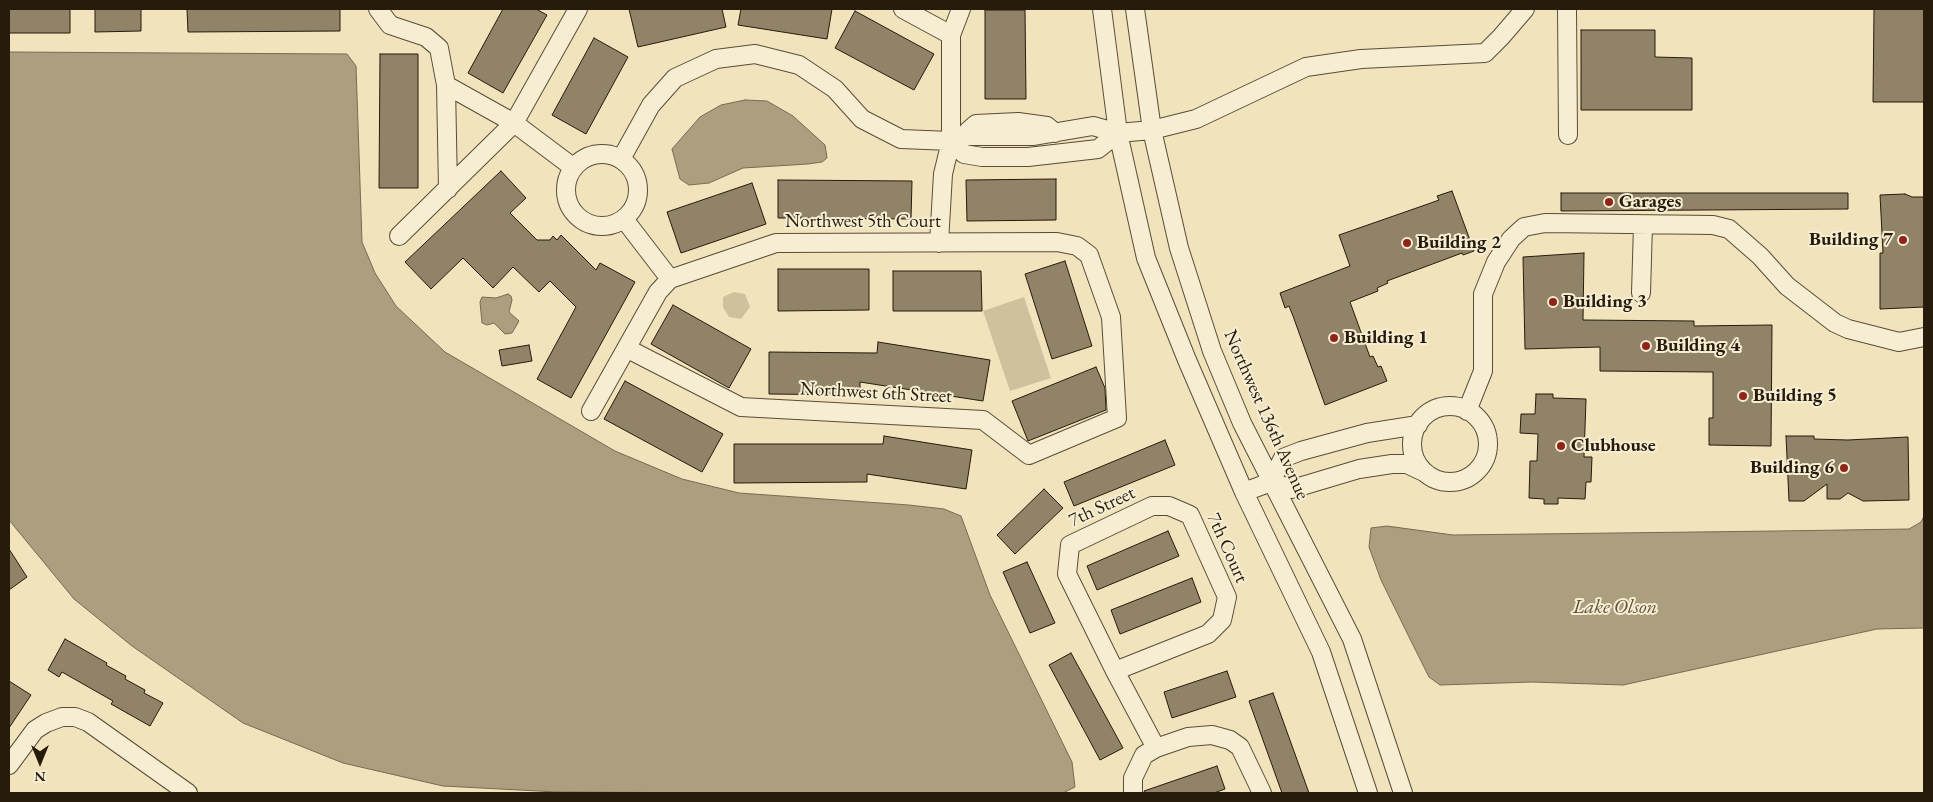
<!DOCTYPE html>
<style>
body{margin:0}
#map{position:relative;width:1933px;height:802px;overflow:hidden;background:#f1e3bb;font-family:"EB Garamond",serif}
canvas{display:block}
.frame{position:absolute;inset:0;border:10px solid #271b0b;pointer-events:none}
.north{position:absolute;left:15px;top:737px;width:50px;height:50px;-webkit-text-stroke:4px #f6edd3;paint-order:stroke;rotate:180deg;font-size:14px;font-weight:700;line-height:20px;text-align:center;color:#271b0b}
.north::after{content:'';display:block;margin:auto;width:18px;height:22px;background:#271b0b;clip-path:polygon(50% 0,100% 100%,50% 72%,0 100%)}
</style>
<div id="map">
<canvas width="1933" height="802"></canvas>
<div class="frame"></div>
<div class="north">N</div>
</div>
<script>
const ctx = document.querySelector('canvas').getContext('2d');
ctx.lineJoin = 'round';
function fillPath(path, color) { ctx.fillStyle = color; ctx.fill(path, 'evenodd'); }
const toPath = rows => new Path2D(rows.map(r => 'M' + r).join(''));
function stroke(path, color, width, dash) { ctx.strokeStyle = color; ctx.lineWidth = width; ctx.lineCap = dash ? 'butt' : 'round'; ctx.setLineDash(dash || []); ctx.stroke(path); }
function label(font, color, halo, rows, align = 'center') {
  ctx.font = font + ' "EB Garamond",serif'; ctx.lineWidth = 4; ctx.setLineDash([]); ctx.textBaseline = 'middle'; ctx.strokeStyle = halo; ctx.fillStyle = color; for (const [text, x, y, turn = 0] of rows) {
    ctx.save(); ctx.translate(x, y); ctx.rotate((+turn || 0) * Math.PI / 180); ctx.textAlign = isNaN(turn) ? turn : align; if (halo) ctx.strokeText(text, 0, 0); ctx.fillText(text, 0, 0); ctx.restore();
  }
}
fillPath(toPath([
 [734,292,745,294,750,307,741,319,729,317,723,307,723,297],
 [1024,297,1051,378,1010,391,983,311]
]), '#cfc19d');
const water = toPath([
 [9,52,347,54,356,66,362,242,375,273,396,306,445,352,615,451,682,479,739,493,909,505,944,509,961,516,990,595,1072,762,1075,787,1063,793,737,793,557,792,443,786,343,763,243,723,132,646,74,599,9,520,9,52],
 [745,100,767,101,793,116,825,145,827,158,822,162,808,164,743,168,709,183,689,185,680,179,672,149,700,117,721,105,745,100],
 [508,294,511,296,512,300,509,312,519,321,512,333,505,334,494,323,487,325,482,323,480,302,482,297,496,298,508,294],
 [1924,516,1924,628,1877,629,1623,685,1532,682,1440,685,1429,677,1412,643,1381,580,1369,547,1371,528,1387,526,1453,535,1777,531,1909,529,1921,522,1924,516]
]);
fillPath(water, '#ac9f7f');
stroke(water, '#776a51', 1);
const building = toPath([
 [9,9,70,9,70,33,9,33,9,9],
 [95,9,141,9,141,31,95,32,95,9],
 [187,9,340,9,340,31,188,32,187,9],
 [503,9,536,9,547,15,503,93,468,73,503,9],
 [629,9,722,9,726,27,638,47,629,9],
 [741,9,832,9,827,39,738,25,741,9],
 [1874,9,1924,9,1924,102,1873,102,1874,9],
 [985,10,1025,10,1026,99,985,99,985,10],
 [855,11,934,54,914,90,835,48,855,11],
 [1581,30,1655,30,1655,57,1692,58,1692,110,1581,110,1581,30],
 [594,38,628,57,586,134,552,115,594,38],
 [380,54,418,54,418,188,379,188,380,54],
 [501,171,526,198,510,213,537,240,550,240,553,236,557,240,561,235,596,270,600,263,635,282,571,398,537,379,576,307,550,281,539,292,513,267,493,288,463,258,431,289,405,262,501,171],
 [1056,179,1056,220,967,221,966,180,1056,179],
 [778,180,912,181,911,219,778,218,778,180],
 [752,183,766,224,681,253,667,212,752,183],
 [1452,191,1474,251,1463,255,1462,253,1387,281,1388,283,1377,288,1378,291,1350,302,1370,357,1373,356,1378,367,1381,366,1387,381,1325,405,1293,316,1289,306,1285,308,1280,293,1350,266,1339,235,1428,204,1439,200,1437,196,1452,191],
 [1561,193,1848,193,1848,209,1561,211,1561,193],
 [1905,194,1912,197,1924,197,1924,307,1880,309,1880,253,1883,253,1880,195,1905,194],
 [1584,253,1583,320,1694,321,1694,326,1772,325,1771,446,1709,445,1709,418,1713,418,1713,372,1600,371,1600,347,1525,349,1523,257,1584,253],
 [1065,261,1092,346,1052,359,1025,274,1065,261],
 [778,269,869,269,869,310,778,311,778,269],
 [893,271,981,271,982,311,893,311,893,271],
 [673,305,751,349,729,388,651,344,673,305],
 [878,342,990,360,983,401,860,382,860,395,769,394,769,352,877,353,878,342],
 [529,345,532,361,502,366,499,350,529,345],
 [1096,367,1105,388,1106,410,1028,441,1012,401,1096,367],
 [625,381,723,434,702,472,604,419,625,381],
 [1536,394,1553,394,1553,398,1586,399,1584,457,1592,457,1591,482,1586,482,1585,499,1558,498,1558,504,1544,504,1544,499,1529,498,1530,461,1537,461,1538,434,1520,433,1521,414,1535,414,1536,394],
 [884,436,972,450,966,489,867,474,867,482,734,483,734,444,883,444,884,436],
 [1786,436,1814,436,1814,439,1848,440,1908,437,1909,500,1863,501,1848,493,1840,499,1827,499,1827,484,1804,501,1789,501,1786,436],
 [1165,440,1175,465,1074,506,1064,482,1165,440],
 [1044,489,1063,508,1015,554,997,535,1044,489],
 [1168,531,1179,556,1097,590,1087,566,1168,531],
 [9,549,27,577,9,590,9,549],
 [1027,562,1055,623,1030,633,1003,572,1027,562],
 [1192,578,1201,602,1120,634,1111,610,1192,578],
 [65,639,107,663,106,665,126,676,125,679,145,690,144,693,163,703,150,726,111,704,113,701,62,672,59,677,48,670,65,639],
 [1071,653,1123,748,1100,760,1049,665,1071,653],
 [1227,671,1236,697,1172,718,1164,692,1227,671],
 [9,681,31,695,9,728,9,681],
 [1273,693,1309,793,1282,793,1249,701,1273,693],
 [1217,766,1225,789,1214,793,1145,793,1144,791,1217,766]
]);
fillPath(building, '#908367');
stroke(building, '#271b0b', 1);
const minor = toPath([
 [378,9,390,25,426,37,439,48,446,85,514,123,574,168],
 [903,9,951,35],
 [1102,9,1118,133,1146,258,1187,360,1244,492,1321,652,1368,793],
 [1135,9,1152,130,1179,248,1212,351,1242,423,1352,639,1403,793],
 [1567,9,1568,135],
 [446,85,448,189],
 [967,136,968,131,976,124,1018,122,1047,126,1055,133],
 [951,141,964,154,982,157,1028,157,1098,149,1118,133],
 '566 190a36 36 0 1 1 72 0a36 36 0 1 1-72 0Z',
 [621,159,651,105,675,78,716,59,755,54,799,65,835,89,862,119,901,139,951,141,967,136,1034,136,1093,126,1118,133,1152,130,1196,119,1306,67,1361,59,1485,53,1501,37,1525,9],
 [624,219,670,279,776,243,1057,242,1077,246,1089,255,1111,317,1117,418,1029,455,983,420,741,407,628,349],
 [399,236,514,123,578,9],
 [939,243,943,174,951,141,951,35,961,9],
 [1641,293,1643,225],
 '1412 444a38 38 0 1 1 76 0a38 38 0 1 1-76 0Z',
 [591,411,658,292,670,279],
 [1467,411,1483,371,1483,294,1496,262,1511,239,1524,227,1545,223,1713,225,1729,229,1760,256,1787,286,1835,323,1848,329,1899,342,1924,337],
 [1271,482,1292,489,1359,469,1392,464,1407,464,1426,473],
 [1244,492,1271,482,1283,458,1301,451,1367,433,1418,425],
 [1115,671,1208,634,1222,620,1227,597,1190,515,1169,506,1152,506,1070,545,1067,574,1115,671,1156,748],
 [9,765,35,730,46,723,62,717,75,717,88,722,188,793],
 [1133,793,1133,778,1144,755,1156,748,1188,737,1212,735,1230,740,1240,747,1262,793]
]);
stroke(minor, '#5a4d37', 20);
stroke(minor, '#f6edd3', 18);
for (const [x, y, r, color] of [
 [1609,202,5,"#8f2418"],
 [1903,240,5,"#8f2418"],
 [1407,243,5,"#8f2418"],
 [1553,302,5,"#8f2418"],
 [1334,338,5,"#8f2418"],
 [1646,346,5,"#8f2418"],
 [1743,396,5,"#8f2418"],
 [1561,446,5,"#8f2418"],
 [1844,468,5,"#8f2418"]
]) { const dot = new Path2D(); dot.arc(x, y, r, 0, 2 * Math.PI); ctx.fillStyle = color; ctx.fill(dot); stroke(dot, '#f6edd3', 2); }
label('bold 19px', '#271b0b', '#f6edd3', [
 ["Garages",1619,202],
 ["Building 7",1893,240,"right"],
 ["Building 2",1417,243],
 ["Building 3",1563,302],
 ["Building 1",1344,338],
 ["Building 4",1656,346],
 ["Building 5",1753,396],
 ["Clubhouse",1571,446],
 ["Building 6",1834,468,"right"]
], 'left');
label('19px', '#271b0b', '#f6edd3', [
 ["Northwest 5th Court",863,222],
 ["Northwest 6th Street",876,393,3],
 ["Northwest 136th Avenue",1266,415,66],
 ["7th Street",1102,507,-25],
 ["7th Court",1227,548,66]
]);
label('italic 20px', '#5c5039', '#f6edd3', [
 ["Lake Olson",1615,608]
]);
</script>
